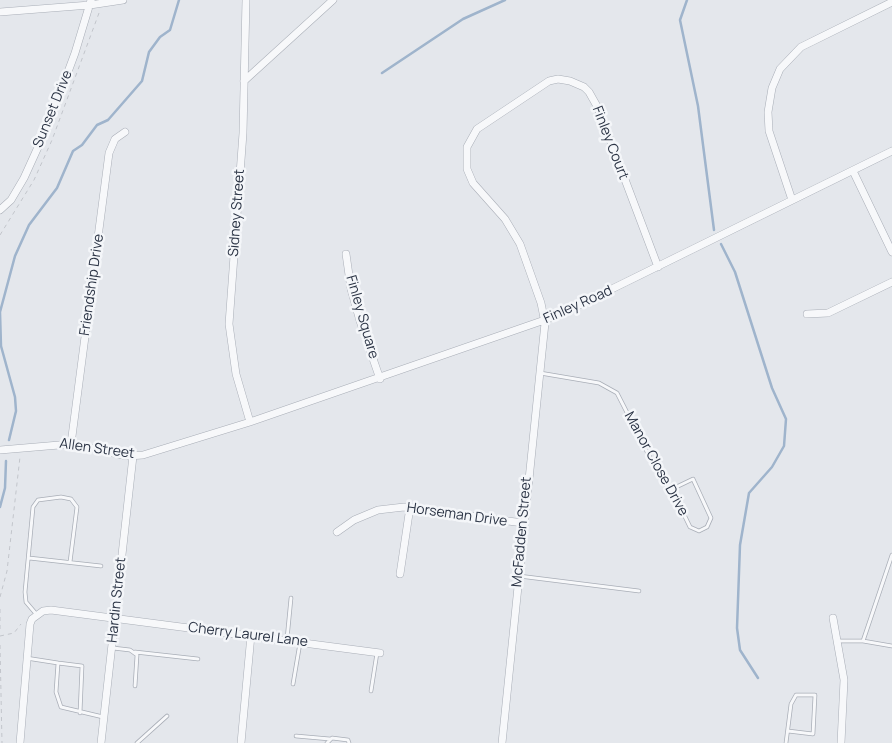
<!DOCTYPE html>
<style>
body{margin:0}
canvas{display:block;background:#e4e7ec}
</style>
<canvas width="892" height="743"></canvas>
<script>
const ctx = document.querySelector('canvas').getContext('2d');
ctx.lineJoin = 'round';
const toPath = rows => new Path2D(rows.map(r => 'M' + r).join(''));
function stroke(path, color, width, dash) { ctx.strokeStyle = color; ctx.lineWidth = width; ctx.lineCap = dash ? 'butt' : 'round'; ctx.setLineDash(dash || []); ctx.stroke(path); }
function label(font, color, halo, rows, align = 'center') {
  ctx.font = font + ' Manrope,sans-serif'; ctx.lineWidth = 5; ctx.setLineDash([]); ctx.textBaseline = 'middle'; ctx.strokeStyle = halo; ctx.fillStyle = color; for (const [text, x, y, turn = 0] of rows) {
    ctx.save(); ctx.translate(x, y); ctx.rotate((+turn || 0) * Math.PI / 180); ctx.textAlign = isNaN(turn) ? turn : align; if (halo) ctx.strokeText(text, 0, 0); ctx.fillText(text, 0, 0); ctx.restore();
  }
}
stroke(toPath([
 [687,0,680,20,698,106,714,230],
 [382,73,463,19,505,0],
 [721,244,735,272,772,388,786,419,784,446,772,467,749,493,740,545,737,628,740,650,758,678],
 [9,440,16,411,15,397,1,346,0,312,15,256,29,225,57,188,73,151,82,145,97,125,108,120,142,81,149,52,160,37,170,30,179,0],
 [0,507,5,488,6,461]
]), '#9fb4cc', 2.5);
const lane = toPath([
 [540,373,599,383,617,393,662,481,675,496,690,527,699,531,707,527,711,518,693,479,670,490],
 [29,558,101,566],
 [519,576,639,591],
 [37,615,26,602,25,592,33,507,38,500,61,497,71,499,77,507,70,562],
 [287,639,291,598],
 [837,641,863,641,892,555],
 [863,641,892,646],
 [113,648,130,650,137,655,135,686],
 [135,652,198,659],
 [26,658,58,663,56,692,61,707,103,717],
 [58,663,82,666,80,713],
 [293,684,300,643],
 [371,691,377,653],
 [296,736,330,739],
 [137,743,167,716],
 [327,743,332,738,348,740,349,743],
 [786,743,791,704,796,695,815,695,813,734,788,731]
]);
const street = toPath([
 [246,0,243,133,229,324,236,374,250,422],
 [0,12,90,5,123,0],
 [244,81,333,0],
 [853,171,892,252],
 [792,200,769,131,768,112,772,88,780,69,801,47,892,2],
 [0,210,11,200,24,178,49,123,75,53,91,0],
 [346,254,351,289,360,321,380,379],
 [807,314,828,313,892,282],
 [71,444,109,153,115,139,125,132],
 [0,450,71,444,127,456,143,455,250,422,559,315,892,151],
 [337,532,354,520,378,510,404,507,523,523],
 [400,574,410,507],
 [833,618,844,680,841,743],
 [20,743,30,624,32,619,43,611,51,610,380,653],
 [101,743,133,456],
 [241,743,251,635],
 [502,743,545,323,541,303,520,244,505,219,473,183,467,169,467,147,477,129,549,81,558,79,570,81,584,87,589,92,598,108,658,267]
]);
stroke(lane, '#a9aeb7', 4.5);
stroke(street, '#a9aeb7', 8);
stroke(toPath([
 [0,235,34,180,52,140,99,13],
 [0,597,7,571,20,457],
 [0,609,0,632],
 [0,636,14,633,21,624],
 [0,645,2,743]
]), '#c2c5cb', 1, [4, 4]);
stroke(lane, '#f7f8fa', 3);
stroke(street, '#f7f8fa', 7);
label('14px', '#2b3445', '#f4f6f9', [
 ["Sunset Drive",53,109,-68],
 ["Finley Court",610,143,69],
 ["Sidney Street",237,213,-86],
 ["Friendship Drive",92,285,-82],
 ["Finley Road",578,305,-24],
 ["Finley Square",362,317,74],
 ["Allen Street",97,449,8],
 ["Manor Close Drive",656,464,61],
 ["Horseman Drive",457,515,8],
 ["McFadden Street",522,532,-85],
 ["Hardin Street",117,600,-84],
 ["Cherry Laurel Lane",248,635,7]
]);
</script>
